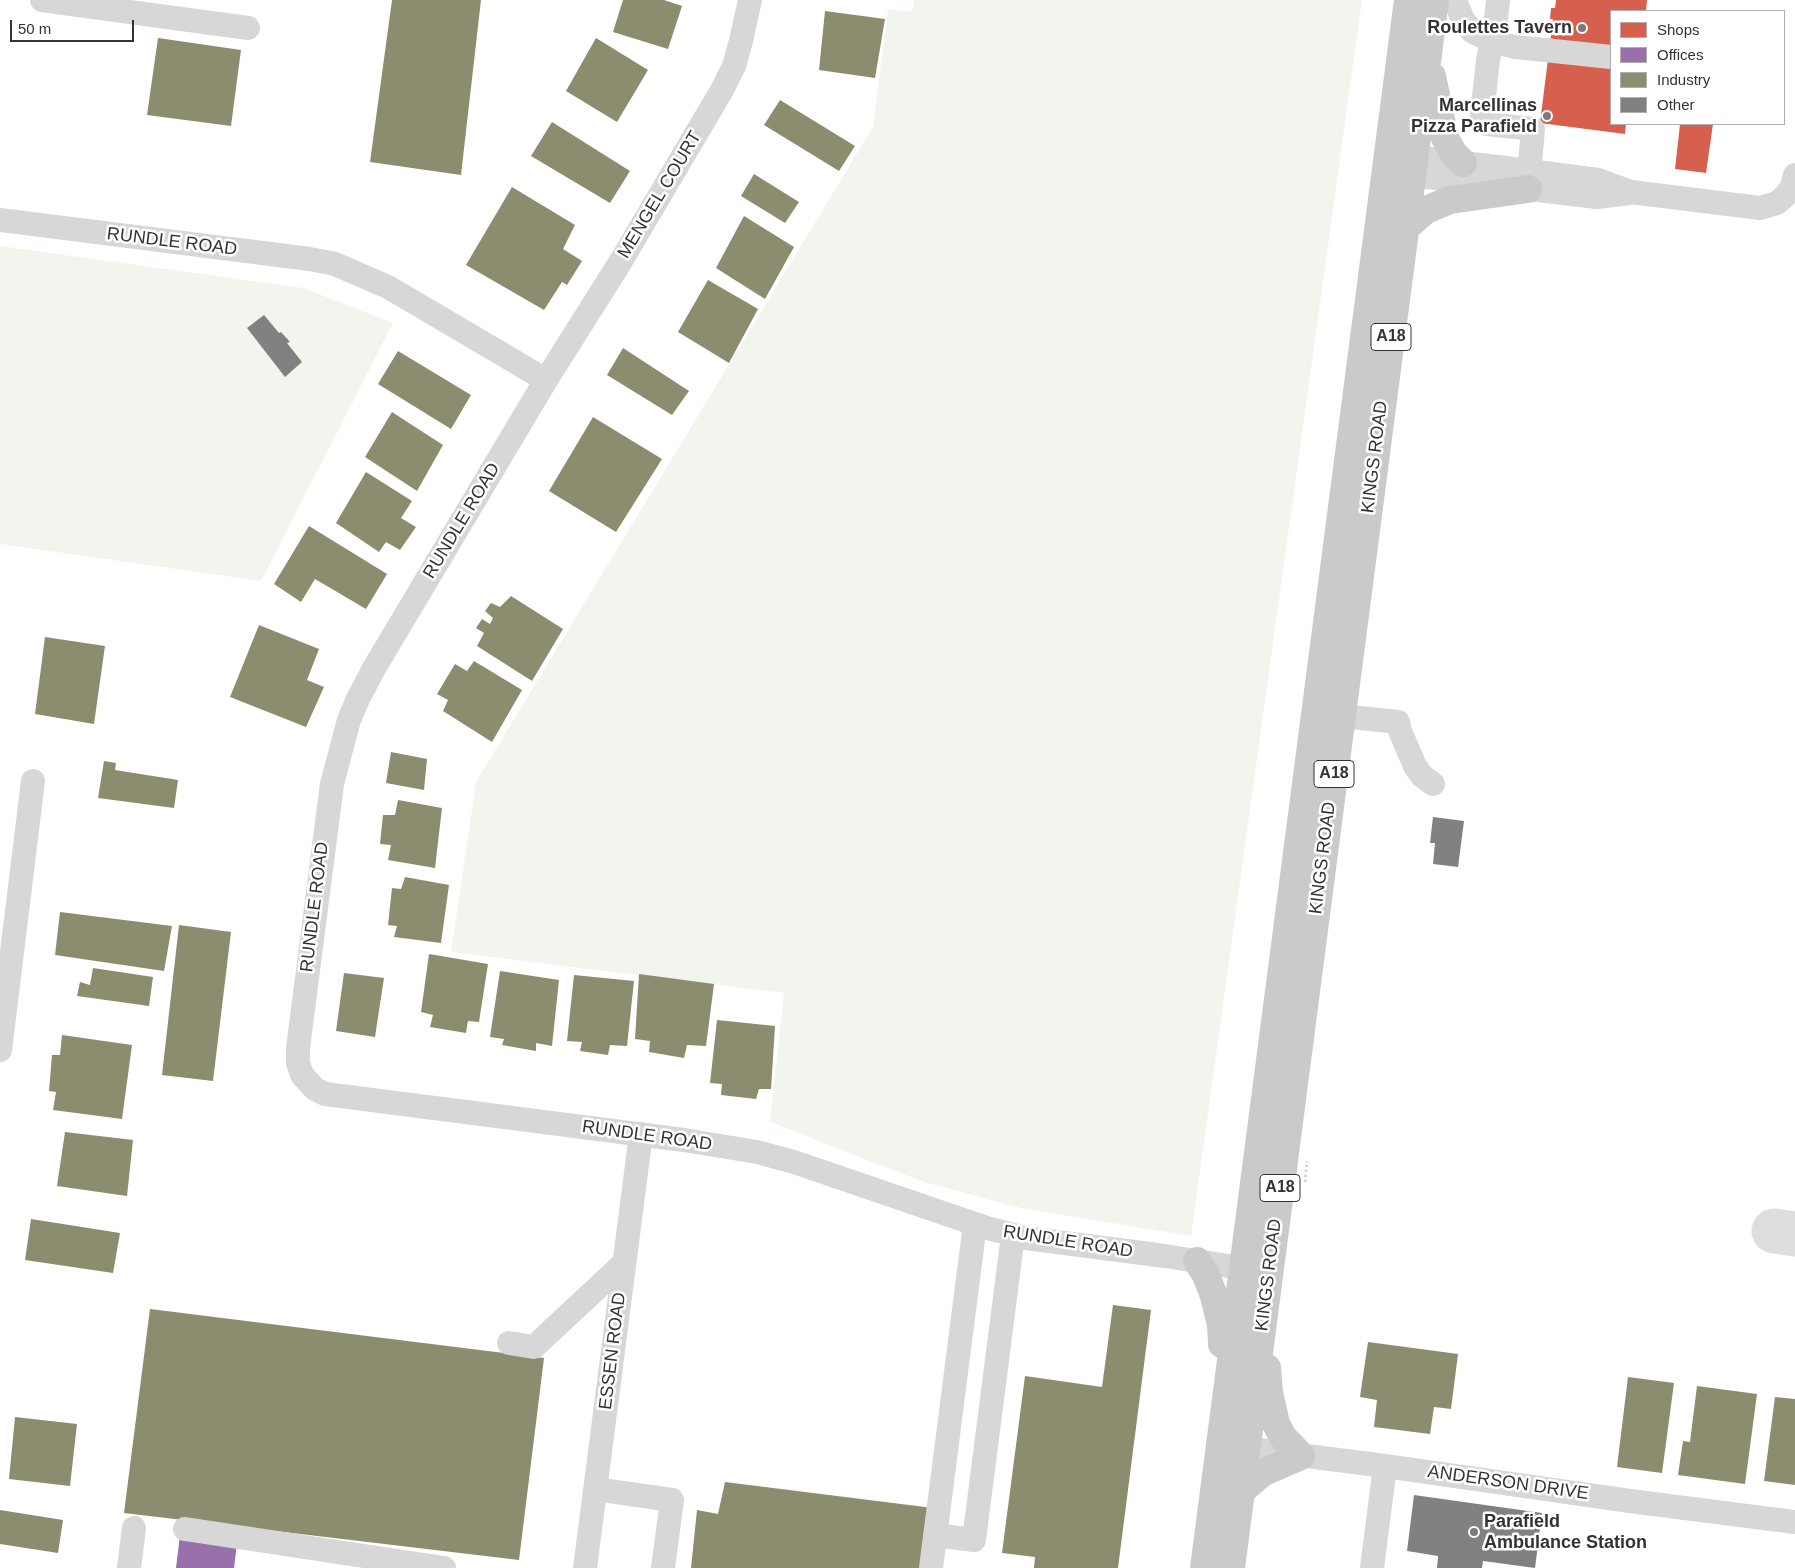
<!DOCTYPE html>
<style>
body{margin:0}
#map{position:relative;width:1795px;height:1568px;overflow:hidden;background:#fff;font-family:Helvetica,sans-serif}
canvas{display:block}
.legend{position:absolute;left:1610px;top:10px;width:175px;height:115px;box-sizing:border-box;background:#fff;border:1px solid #adadad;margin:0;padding:6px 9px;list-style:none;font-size:15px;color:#333}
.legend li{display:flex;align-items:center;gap:10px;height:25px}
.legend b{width:25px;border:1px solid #adadad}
.scale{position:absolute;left:10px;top:20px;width:124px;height:22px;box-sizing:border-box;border:2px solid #333;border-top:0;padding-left:6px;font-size:15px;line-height:18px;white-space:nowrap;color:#333;-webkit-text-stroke:4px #fff;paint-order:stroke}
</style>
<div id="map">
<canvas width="1795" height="1568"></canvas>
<ul class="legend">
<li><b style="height:14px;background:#d6604d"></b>Shops</li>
<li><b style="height:14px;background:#9970ab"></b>Offices</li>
<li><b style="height:14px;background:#8c8c6e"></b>Industry</li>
<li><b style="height:14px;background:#818181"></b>Other</li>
</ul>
<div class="scale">50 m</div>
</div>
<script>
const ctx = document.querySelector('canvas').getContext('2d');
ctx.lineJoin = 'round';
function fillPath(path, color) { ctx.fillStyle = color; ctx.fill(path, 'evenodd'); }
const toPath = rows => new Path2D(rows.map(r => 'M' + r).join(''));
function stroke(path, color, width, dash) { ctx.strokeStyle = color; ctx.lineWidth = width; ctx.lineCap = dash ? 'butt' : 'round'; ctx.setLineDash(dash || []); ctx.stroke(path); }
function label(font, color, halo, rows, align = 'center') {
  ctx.font = font + ' Helvetica,sans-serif'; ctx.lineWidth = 5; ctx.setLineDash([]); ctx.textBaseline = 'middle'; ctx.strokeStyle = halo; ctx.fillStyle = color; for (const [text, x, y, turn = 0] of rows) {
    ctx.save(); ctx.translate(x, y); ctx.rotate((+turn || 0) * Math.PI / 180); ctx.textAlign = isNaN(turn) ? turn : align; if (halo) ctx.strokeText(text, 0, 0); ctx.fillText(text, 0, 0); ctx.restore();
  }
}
fillPath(toPath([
 [914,0,1362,0,1191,1236,1021,1208,924,1182,770,1122,784,993,451,952,476,782,873,127,888,9,912,12],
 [0,246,303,288,393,323,261,581,0,544]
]), '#f1f5ed');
fillPath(toPath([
 [1556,0,1647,0,1646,11,1611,11,1611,124,1626,124,1625,134,1540,123,1553,19,1550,19,1551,8,1555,8],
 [1680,124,1713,124,1706,173,1675,169]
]), '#d6604d');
fillPath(toPath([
 [180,1535,237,1543,234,1568,176,1568]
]), '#9970ab');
fillPath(toPath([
 [392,0,481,0,461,175,370,162],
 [623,0,664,0,682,6,668,49,613,32],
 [825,11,885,19,875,78,819,70],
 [158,38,241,50,231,126,147,115],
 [596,38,648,70,617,122,566,91],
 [780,100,855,146,839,171,764,125],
 [552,122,630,171,610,203,531,156],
 [754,174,799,202,785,223,741,196],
 [512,187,575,225,563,249,582,261,567,285,562,282,544,310,466,265],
 [744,216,794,247,765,299,716,268],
 [708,280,758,309,729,363,678,332],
 [623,348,689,391,672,415,607,375],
 [398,351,471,395,451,429,378,384],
 [392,412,443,445,417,491,365,457],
 [593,417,662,459,616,532,549,491],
 [366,472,412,501,401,518,416,527,400,550,386,542,379,552,336,523],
 [309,526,387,574,366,609,315,579,301,602,274,584],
 [511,596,563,629,532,681,477,646,484,633,476,628,482,619,490,624,493,618,485,611,491,603,500,607],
 [259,625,319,649,307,680,324,687,306,727,230,697],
 [45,637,105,646,94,724,35,714],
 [474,661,522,690,492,742,443,711,448,700,437,694,455,664,467,671],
 [391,752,427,759,424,790,386,783],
 [104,761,116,763,115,770,178,780,174,808,98,798],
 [398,800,442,808,435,868,388,860,391,845,380,844,383,815,395,815],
 [405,877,449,885,441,943,394,937,397,926,388,925,392,888,401,889],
 [60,912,172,926,164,971,55,955],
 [179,925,231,932,213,1081,162,1075],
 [429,954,488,964,479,1022,468,1021,466,1033,430,1027,433,1015,421,1012],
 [93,968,153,977,149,1006,77,996,80,982,90,985],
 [500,971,559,980,552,1046,536,1043,536,1051,502,1045,504,1039,490,1037],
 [344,973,384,978,375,1037,336,1031],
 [639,974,714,984,706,1046,687,1045,684,1058,649,1052,650,1041,635,1039],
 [574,975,634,981,627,1046,610,1045,608,1055,580,1051,582,1042,567,1041],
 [717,1020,775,1026,771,1089,759,1089,756,1099,721,1095,722,1084,710,1083],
 [62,1035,132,1045,122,1119,53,1110,56,1092,49,1091,52,1055,60,1055],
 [65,1132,133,1140,127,1196,57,1186],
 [31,1219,120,1233,113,1273,25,1260],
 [1113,1305,1151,1310,1118,1568,1034,1568,1035,1557,1002,1553,1025,1376,1102,1387],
 [150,1309,544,1358,519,1560,124,1513],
 [1368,1342,1458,1354,1451,1409,1434,1407,1430,1434,1374,1427,1377,1400,1360,1397],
 [1628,1377,1674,1383,1662,1473,1617,1467],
 [1697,1386,1757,1394,1745,1484,1678,1475,1683,1441,1690,1442],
 [1775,1397,1795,1399,1795,1485,1764,1481],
 [15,1417,77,1424,70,1486,9,1479],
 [725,1482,933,1508,925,1568,691,1568,697,1510,718,1514],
 [0,1510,63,1520,58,1553,0,1544]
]), '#8c8c6e');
stroke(toPath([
 [1774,1231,1795,1234]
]), '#dedede', 45);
fillPath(toPath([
 [264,315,279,333,281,332,290,342,287,343,302,362,285,377,247,328],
 [1433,817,1464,821,1458,867,1433,864,1435,843,1430,843],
 [1414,1495,1542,1513,1535,1568,1483,1561,1482,1568,1437,1568,1438,1556,1407,1551]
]), '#818181');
stroke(toPath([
 [1305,1182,1307,1161]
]), '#d6d6d6', 3, [2.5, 2.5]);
stroke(toPath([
 [42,0,248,28],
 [1455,0,1463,20,1473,32,1492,41,1515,47,1535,49,1611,57],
 [1498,0,1495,28,1488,60,1482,115,1487,124,1533,129,1528,185],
 [1396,161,1414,157,1530,171,1598,180,1631,192,1760,208,1777,203,1785,196,1792,187,1795,175],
 [1396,168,1411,175,1597,197,1629,193],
 [0,220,310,259,335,264,388,287,546,380,373,670,357,701,349,720,332,784,298,1048,298,1063,302,1075,315,1089,325,1094,684,1140,757,1152,794,1162,987,1228,1026,1238,1165,1256,1260,1271],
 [546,380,621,261,722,90,734,66,741,41,750,0],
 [1341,716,1398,722,1400,731,1415,766,1422,776,1433,784],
 [0,1050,33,781],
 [509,1343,534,1347,624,1263],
 [1229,1446,1385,1466,1630,1501,1795,1522],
 [595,1489,672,1500,663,1568],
 [185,1529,444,1568],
 [935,1535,974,1540,1013,1235],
 [129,1568,134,1528],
 [585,1568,641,1134],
 [931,1568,975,1224],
 [1372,1568,1385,1466]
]), '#d7d7d7', 24);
stroke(toPath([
 [1432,76,1445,138,1454,154,1463,163],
 [1405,228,1426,210,1450,200,1528,189],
 [1197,1261,1206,1275,1214,1296,1221,1325,1222,1344],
 [1241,1491,1262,1473,1301,1456,1283,1437,1276,1424,1269,1392,1267,1368],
 [1204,1568,1408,0],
 [1231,1568,1435,0]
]), '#cacaca', 28);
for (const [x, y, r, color] of [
 [1582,28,5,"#7a7a7a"],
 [1547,116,5,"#7a7a7a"],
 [1474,1532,5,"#7a7a7a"]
]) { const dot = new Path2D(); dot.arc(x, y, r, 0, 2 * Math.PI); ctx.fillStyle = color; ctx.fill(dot); stroke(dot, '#fff', 2); }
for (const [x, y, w] of [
 [1391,337,40],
 [1334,774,40],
 [1280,1188,40]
]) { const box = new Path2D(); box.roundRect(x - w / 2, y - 13.5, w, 27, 4); ctx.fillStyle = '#fff'; ctx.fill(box); stroke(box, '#333', 1); }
label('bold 16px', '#333', null, [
 ["A18",1391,337],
 ["A18",1334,774],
 ["A18",1280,1188]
]);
label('bold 18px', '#333', '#fff', [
 ["Roulettes Tavern",1572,28],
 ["Marcellinas",1537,106],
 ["Pizza Parafield",1537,127],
 ["Parafield",1484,1522,"left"],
 ["Ambulance Station",1484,1543,"left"]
], 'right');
label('18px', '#333', '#fff', [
 ["MENGEL COURT",660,195,-59],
 ["RUNDLE ROAD",172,242,7],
 ["KINGS ROAD",1375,457,-83],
 ["RUNDLE ROAD",462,521,-59],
 ["KINGS ROAD",1323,858,-83],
 ["RUNDLE ROAD",315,907,-83],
 ["RUNDLE ROAD",647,1136,8],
 ["RUNDLE ROAD",1068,1242,9],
 ["KINGS ROAD",1269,1275,-83],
 ["ESSEN ROAD",613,1351,-83],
 ["ANDERSON DRIVE",1508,1483,8]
]);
</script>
